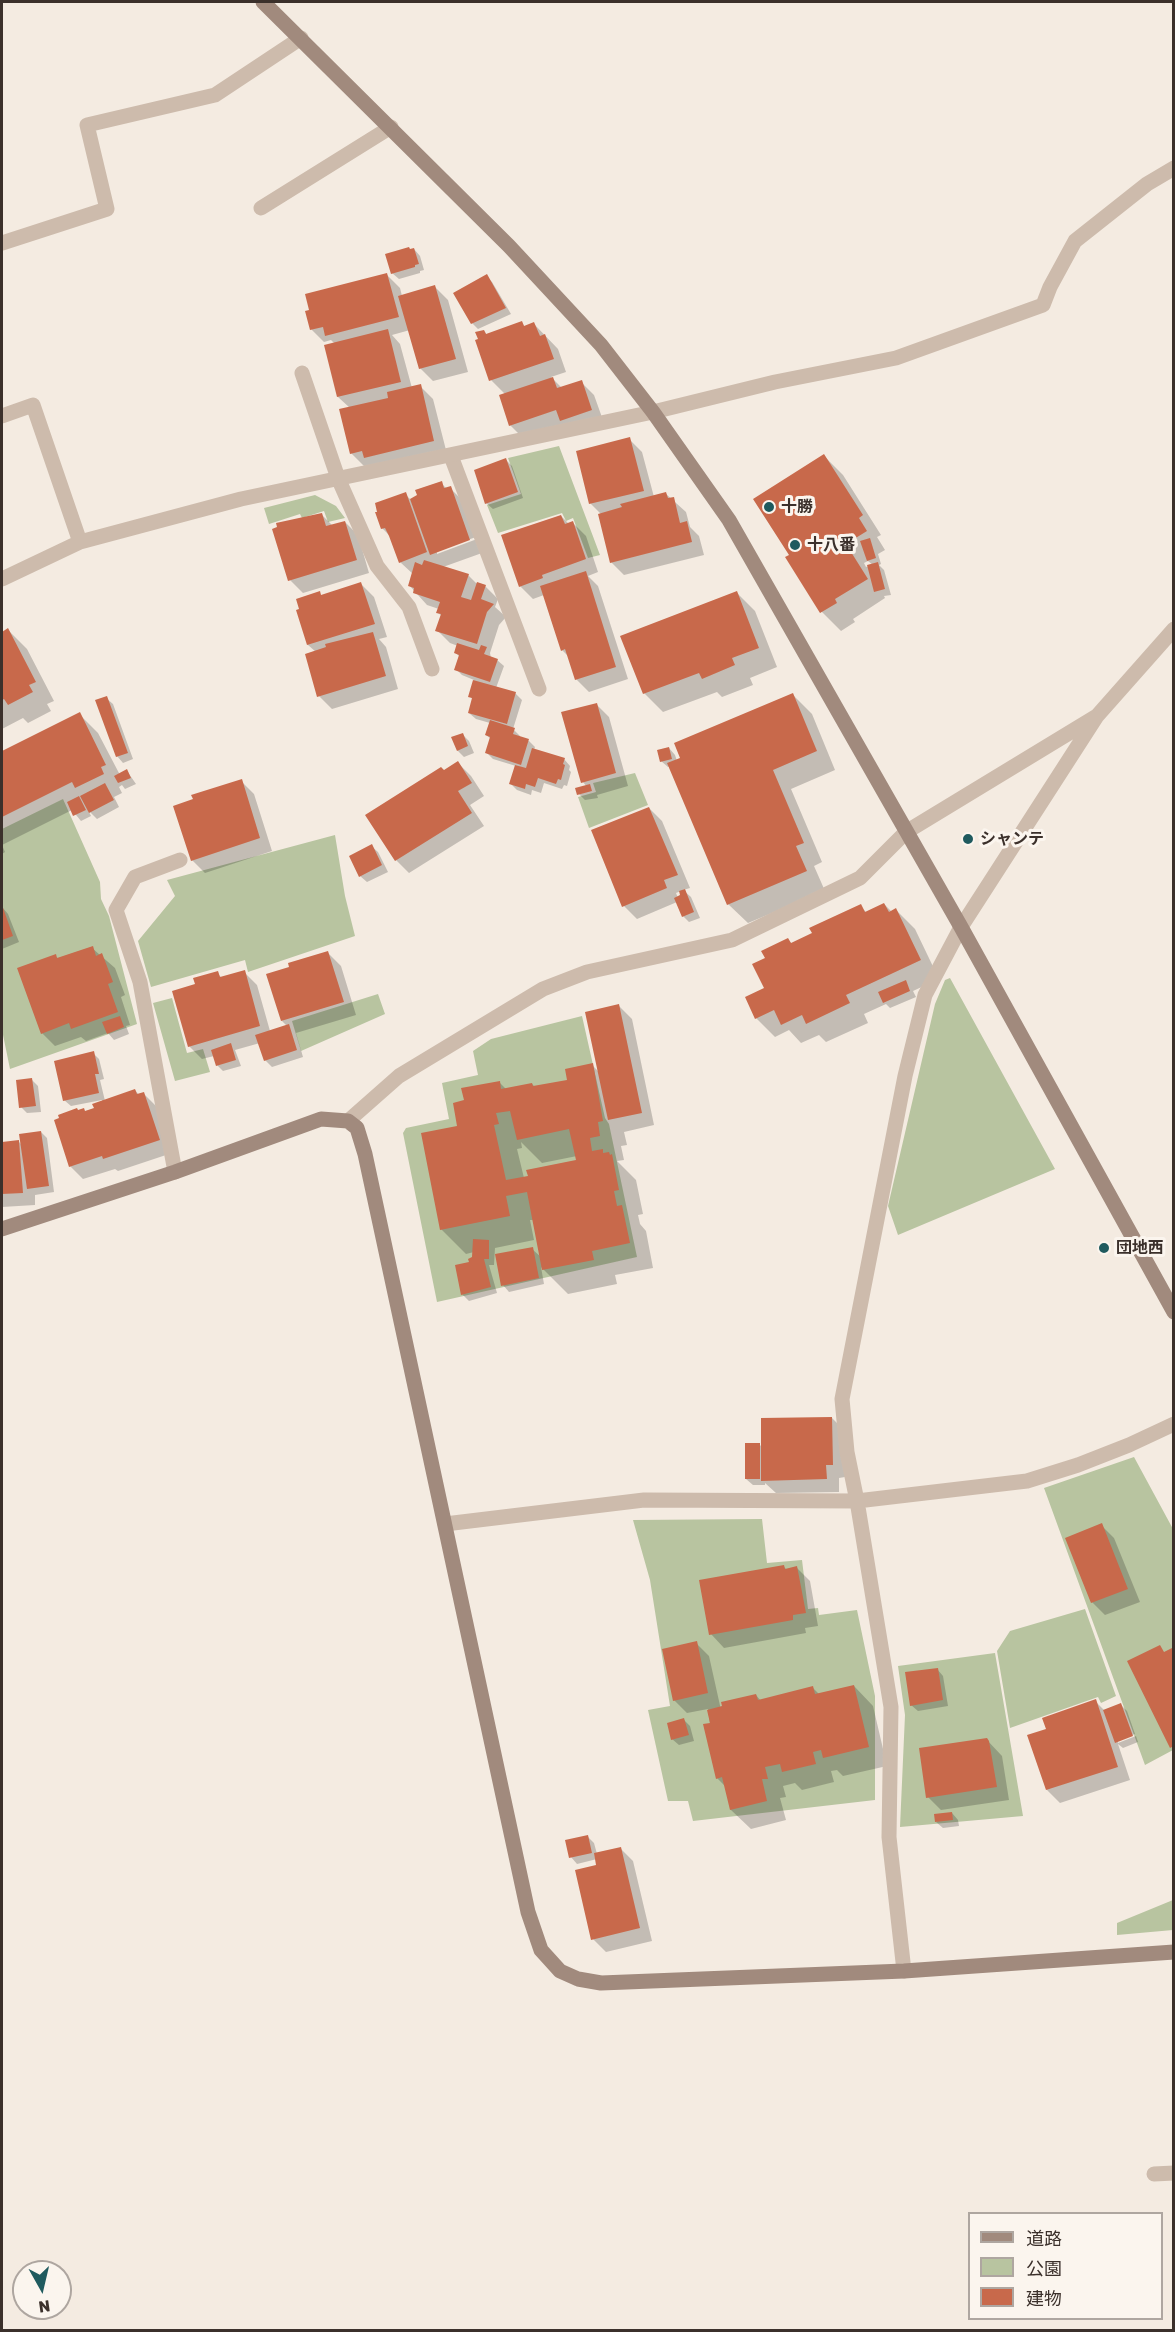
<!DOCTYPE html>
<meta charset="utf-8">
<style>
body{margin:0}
#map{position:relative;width:1175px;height:2332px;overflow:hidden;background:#f4ebe1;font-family:Rubik,"Noto Sans JP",sans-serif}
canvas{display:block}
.frame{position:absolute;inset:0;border:3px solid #3b302b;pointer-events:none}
.legend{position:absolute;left:968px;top:2212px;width:195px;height:108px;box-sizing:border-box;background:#fbf5ee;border:2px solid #aea6a0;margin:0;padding:8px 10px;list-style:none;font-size:18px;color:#3b302b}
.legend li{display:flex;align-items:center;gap:12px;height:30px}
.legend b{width:30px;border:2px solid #aea6a0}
.north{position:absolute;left:12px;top:2260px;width:60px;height:60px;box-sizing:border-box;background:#fbf5ee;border:2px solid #aea6a0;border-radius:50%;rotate:172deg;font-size:16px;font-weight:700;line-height:24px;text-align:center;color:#3b302b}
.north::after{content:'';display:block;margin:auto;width:21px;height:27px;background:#1f5a5e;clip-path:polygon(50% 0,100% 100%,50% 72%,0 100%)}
</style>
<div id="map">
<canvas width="1175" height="2332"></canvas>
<div class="frame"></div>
<ul class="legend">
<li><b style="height:8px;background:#a18a7d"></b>道路</li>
<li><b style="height:16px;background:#b8c4a0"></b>公園</li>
<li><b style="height:16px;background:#c8694b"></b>建物</li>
</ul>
<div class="north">N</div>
</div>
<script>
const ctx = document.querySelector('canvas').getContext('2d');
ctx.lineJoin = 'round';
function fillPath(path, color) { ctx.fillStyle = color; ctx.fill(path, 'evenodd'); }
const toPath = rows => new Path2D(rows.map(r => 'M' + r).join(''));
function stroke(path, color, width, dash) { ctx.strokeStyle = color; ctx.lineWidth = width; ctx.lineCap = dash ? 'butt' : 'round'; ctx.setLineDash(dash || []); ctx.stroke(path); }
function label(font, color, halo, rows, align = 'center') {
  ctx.font = font + ' Rubik,"Noto Sans JP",sans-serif'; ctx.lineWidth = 6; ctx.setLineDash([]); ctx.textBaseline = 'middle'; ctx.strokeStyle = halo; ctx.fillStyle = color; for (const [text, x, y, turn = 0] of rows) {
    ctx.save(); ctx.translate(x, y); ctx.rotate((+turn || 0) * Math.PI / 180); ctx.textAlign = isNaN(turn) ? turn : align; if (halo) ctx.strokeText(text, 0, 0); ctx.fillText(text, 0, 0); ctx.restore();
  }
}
fillPath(toPath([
 [559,446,600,555,588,558,573,518,566,521,562,513,498,533,487,505,521,494,508,458],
 [315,495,336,506,345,518,328,522,324,511,302,518,300,514,269,524,264,508],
 [635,773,648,805,589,828,578,797,596,792,593,783],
 [63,799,100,882,101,899,109,916,137,1024,10,1069,2,1030,2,829],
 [335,835,345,896,355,936,248,972,245,960,151,987,138,941,175,896,167,880],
 [950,978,1055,1169,898,1235,888,1206,935,1004,945,980],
 [378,994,385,1014,301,1051,292,1021],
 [172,998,187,1053,203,1049,210,1072,175,1081,153,1003],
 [582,1016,605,1118,609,1124,637,1257,437,1302,403,1133,406,1128,449,1119,442,1083,478,1075,473,1051,491,1039],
 [1134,1457,1173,1529,1173,1750,1145,1765,1044,1488],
 [762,1519,767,1563,802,1560,808,1609,818,1608,819,1615,857,1610,875,1696,875,1800,693,1821,688,1801,668,1801,648,1710,670,1706,650,1580,633,1520],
 [1085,1609,1116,1696,1101,1703,1098,1697,1010,1728,997,1651,1010,1631],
 [995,1653,1023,1816,900,1827,905,1715,898,1666],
 [1173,1900,1173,1930,1117,1935,1117,1923]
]), '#b8c4a0');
fillPath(toPath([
 [414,249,420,256,424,270,420,271,420,273,399,279,392,273],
 [387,275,400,288,402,296,435,287,448,300,468,372,433,381,420,368,410,330,392,335,400,344,412,388,420,386,433,399,447,454,364,466,351,453,350,408,338,397,335,344,331,340,324,342,311,329],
 [486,276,492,282,511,314,478,329,472,323],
 [522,323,525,327,534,324,558,349,566,372,551,377,562,388,581,382,594,395,604,423,523,438,510,425,505,394,491,380,484,331,487,335],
 [629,439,642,452,654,497,666,494,686,512,690,527,699,536,704,555,624,575,611,562,601,514,590,503],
 [824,456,843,475,881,535,877,537,885,550,878,554,881,564,879,565,884,570,891,595,884,596,885,598,853,619,855,622,841,631,822,612,787,558,791,555],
 [868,561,873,565,866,567,864,563],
 [506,460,512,466,523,498,493,509,486,503],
 [441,483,447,489,450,488,463,501,476,537,437,551,437,554,477,539,482,553,443,567,468,575,476,583,485,586,498,599,495,607,506,617,499,625,490,653,491,658,497,660,504,666,496,688,515,693,522,700,513,729,520,736,520,738,529,741,535,747,534,750,564,759,570,766,569,770,571,772,567,786,564,785,562,789,544,783,541,793,532,790,531,795,517,790,511,784,516,766,493,759,487,753,491,739,486,735,490,723,476,719,469,713,473,700,470,696,474,680,462,675,456,669,460,657,455,652,458,646,450,643,437,630,442,616,438,613,439,609,427,605,409,585,413,574,400,562,391,537,382,528,405,494,411,500],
 [322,515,333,526,345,522,358,535,369,573,303,593,290,580],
 [561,516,569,524,573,523,586,536,598,572,588,576,598,586,628,679,589,692,576,679,569,657,562,650,544,595,533,599,520,586],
 [361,584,374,597,387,637,379,639,386,647,398,689,332,709,319,696,316,652,308,645,298,611,319,593,322,596],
 [736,592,755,611,777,667,750,678,753,685,722,697,717,692,663,712,644,693],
 [8,630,27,649,54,701,47,704,51,711,28,723,23,718,2,729,2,633],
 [793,695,812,714,835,770,791,789,822,862,814,866,825,891,748,923,728,904,670,766,668,767,661,761,669,748,675,755,677,761],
 [106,698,113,704,133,759,123,763,117,756],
 [596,704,609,717,628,786,597,795,598,798,585,800,579,794,587,787,583,782],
 [79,714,98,733,120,775,127,771,136,784,125,789,122,785,119,787,122,793,114,797,119,807,97,819,88,810,91,816,81,821,72,810,2,845,5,852,2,854,2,752],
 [463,735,469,741,474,753,464,757,458,751,453,738],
 [458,763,471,776,484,796,470,805,484,826,409,873,396,860,445,772],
 [241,781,254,794,272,851,205,873,192,860],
 [649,808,662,821,690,888,683,890,691,897,700,918,689,922,683,916,677,902,637,919,624,906],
 [681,891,682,895,678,898,676,893],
 [371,846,378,852,388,872,367,882,360,876],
 [884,904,892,912,896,910,915,929,939,979,913,991,916,997,890,1008,886,1004,864,1014,868,1023,826,1042,819,1035,801,1043,789,1030,775,1037,756,1018,766,989,766,959,788,940,792,944,814,934,860,906,867,913],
 [2,907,8,914,19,942,2,949],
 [92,948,115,968,125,995,121,997,130,1025,126,1026,129,1034,114,1040,108,1033,86,1041,81,1037,55,1046,42,1033,55,956,59,959],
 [328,953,341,966,356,1015,296,1033,303,1057,272,1067,265,1060,260,1043,235,1050,241,1066,223,1071,217,1065,214,1056,202,1059,189,1046,196,985,217,973,222,978,244,972,257,985,270,1031,287,1026,282,1021],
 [619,1006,632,1019,654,1125,624,1132,627,1145,621,1146,624,1160,617,1161,636,1180,643,1214,638,1215,640,1224,646,1231,653,1268,615,1275,617,1284,568,1294,541,1267,544,1284,509,1292,503,1285,532,1249,541,1257,534,1220,530,1220,534,1240,495,1248,494,1265,489,1265,497,1293,469,1301,462,1294,474,1252,466,1254,441,1229,459,1127,466,1102,500,1083,506,1089,532,1084,535,1087,568,1081,592,1065,599,1072],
 [521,1142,542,1163,577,1156,578,1161,524,1178,517,1149,522,1148],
 [93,1053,99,1059,104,1079,100,1080,105,1101,135,1090,139,1095,143,1093,156,1106,172,1153,118,1171,115,1169,83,1179,70,1166,86,1112,96,1108,102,1102,102,1100,71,1106,64,1100],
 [32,1080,38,1086,41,1112,27,1113,21,1107],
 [41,1132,47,1138,54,1192,35,1195,35,1205,2,1207,2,1143,19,1142,22,1145],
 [832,1418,845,1431,845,1477,839,1478,839,1492,776,1493,765,1483,765,1485,753,1485,746,1479,759,1444,762,1447],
 [1101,1525,1114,1538,1140,1602,1105,1615,1092,1602],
 [784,1567,787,1570,797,1568,810,1581,818,1626,805,1628,806,1633,724,1648,711,1634],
 [696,1643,709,1656,721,1710,756,1695,761,1701,813,1688,820,1695,854,1686,873,1706,887,1766,843,1776,837,1770,831,1771,834,1782,802,1790,795,1783,783,1786,786,1797,780,1798,786,1820,751,1829,731,1810,726,1787,717,1778,708,1709,687,1713,674,1700],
 [937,1669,943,1676,948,1706,918,1711,911,1705],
 [1095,1701,1105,1711,1121,1705,1127,1711,1135,1734,1118,1740,1118,1743,1136,1736,1138,1742,1123,1748,1118,1744,1130,1780,1060,1803,1047,1790,1048,1730],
 [684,1720,690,1726,694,1741,679,1745,672,1739],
 [986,1739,1002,1756,1009,1800,941,1810,928,1797],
 [952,1813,958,1820,959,1826,943,1828,936,1822],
 [588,1837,594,1843,597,1854,620,1848,633,1861,652,1941,606,1952,593,1939,598,1866,597,1859,577,1864,571,1857]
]), '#0003');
fillPath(toPath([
 [409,247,410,249,414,248,419,264,415,265,415,267,391,274,385,254],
 [387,273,399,317,325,336,323,327,310,330,305,311,309,310,305,294],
 [487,274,506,308,471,324,453,293],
 [435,285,456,359,419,369,398,296],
 [522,321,524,326,534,322,540,336,545,334,554,359,489,381,475,340,478,339,475,332,484,330,486,334],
 [388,329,401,382,337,397,324,345],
 [553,377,557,388,582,380,592,410,560,421,556,410,509,426,499,395],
 [421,384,434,441,364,458,362,451,350,454,339,409,388,398,387,392],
 [630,437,644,491,589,504,576,451],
 [824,454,863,515,859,518,867,531,846,544,868,579,835,599,837,603,820,613,785,557,789,555,753,499],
 [506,458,518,492,485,504,474,470],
 [442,481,444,488,451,486,470,540,430,555,410,499,417,495,415,490],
 [406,492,427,552,399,563,389,536,385,528,381,529,375,512,377,512,375,503],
 [666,492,668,498,674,497,680,523,687,521,692,542,610,563,598,514,622,507,620,504],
 [322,513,326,526,345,521,357,560,288,581,272,529,277,527,276,523],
 [561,515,565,524,573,521,586,559,542,575,543,578,519,587,501,535],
 [870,538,876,558,867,561,860,541],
 [424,560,469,574,461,597,471,600,477,582,486,585,481,599,494,604,487,612,477,644,435,631,441,614,436,613,440,602,413,593,414,588,408,586,415,562,422,565],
 [878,562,885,589,874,592,867,565],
 [586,571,616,667,575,680,565,649,561,651,540,586],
 [361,582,375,624,307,645,296,610,299,609,296,599,320,591,321,595],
 [737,591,759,648,732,658,735,665,702,679,699,673,643,694,620,636],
 [8,628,36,682,29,685,33,692,8,705,4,699,2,700,2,632],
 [373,632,386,676,317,697,305,654,326,647,325,644],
 [457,643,479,650,481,645,487,647,484,654,498,659,490,682,454,670,459,655,454,653],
 [473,680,516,692,507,724,468,713,472,698,468,697],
 [793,693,817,751,773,770,804,843,796,846,807,871,727,905,667,763,680,758,674,743],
 [107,696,128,753,116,757,95,700],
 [597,703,616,773,581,783,561,712],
 [80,712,106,765,101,767,104,774,75,788,72,782,2,817,2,751],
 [490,720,515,728,513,734,529,739,521,765,485,753,490,737,485,735],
 [463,733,468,746,457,751,451,737],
 [669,747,672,759,660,762,657,750],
 [532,748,565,758,563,764,565,765,561,780,558,779,556,784,538,778,535,787,526,784,525,789,509,784,515,765,526,768],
 [458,761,472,783,458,791,472,813,395,861,365,815,441,767,444,770],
 [127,769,131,778,118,783,114,776],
 [242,779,260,838,191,861,173,806,193,799,191,795],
 [105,783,114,800,89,813,80,796],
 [590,784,592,791,577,795,575,788],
 [79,796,86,810,73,816,67,802],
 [649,807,678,875,664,880,667,888,622,907,591,830],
 [372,844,382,865,359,877,349,856],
 [685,889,694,912,682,917,674,898,680,895,679,891],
 [884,903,889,912,896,908,921,960,846,995,850,1003,806,1024,802,1015,781,1025,774,1010,755,1019,745,997,764,988,752,964,765,958,761,951,788,938,791,943,812,933,809,928,861,904,865,912],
 [2,905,13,936,2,940],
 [93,946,96,956,102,953,113,982,108,984,118,1012,71,1029,69,1023,41,1034,17,968,56,954,57,958],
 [328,951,344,1002,281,1021,266,974,289,967,288,963],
 [245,970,260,1026,188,1047,172,991,195,984,193,978,218,971,220,977],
 [906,980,910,991,883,1003,878,992],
 [619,1004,642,1113,608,1120,585,1012],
 [120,1016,124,1027,107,1034,102,1022],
 [289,1024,297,1050,264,1061,255,1035],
 [231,1043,236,1060,216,1066,211,1050],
 [94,1051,99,1074,95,1074,99,1093,63,1101,54,1061],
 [593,1063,603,1121,598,1122,600,1136,590,1138,592,1151,603,1149,603,1153,609,1152,610,1155,612,1154,619,1190,614,1191,617,1206,622,1205,630,1243,592,1251,594,1260,542,1270,527,1192,506,1196,510,1216,440,1230,421,1133,457,1126,453,1103,464,1100,461,1088,500,1081,501,1089,532,1083,533,1086,567,1080,565,1069],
 [510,1111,517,1140,569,1129,576,1160,526,1170,528,1176,506,1180,494,1125,499,1124,496,1113],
 [32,1078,36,1106,19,1108,16,1080],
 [135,1089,137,1094,144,1092,160,1140,103,1159,102,1156,69,1167,54,1120,59,1118,58,1115,77,1108,78,1110,84,1108,85,1111,94,1108,92,1104],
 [41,1131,49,1186,27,1189,19,1134],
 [19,1140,23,1193,2,1194,2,1142],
 [473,1239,489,1240,489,1259,484,1259,491,1287,461,1295,455,1265,469,1262,468,1259,472,1257],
 [533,1247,539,1278,501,1286,495,1254],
 [832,1417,833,1465,826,1465,827,1479,761,1481,761,1418],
 [745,1443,760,1443,760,1479,745,1479],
 [1102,1523,1128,1589,1091,1603,1065,1538],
 [784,1565,785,1569,797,1566,806,1613,793,1615,793,1620,709,1635,699,1580],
 [697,1641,708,1693,673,1701,662,1649],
 [1160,1645,1164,1652,1174,1647,1174,1746,1170,1748,1127,1661],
 [938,1668,943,1700,910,1706,905,1672],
 [854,1685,869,1747,823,1758,821,1750,813,1752,816,1764,782,1772,780,1764,765,1767,768,1779,762,1779,767,1801,730,1810,722,1777,716,1779,703,1724,710,1723,707,1710,722,1706,721,1702,756,1694,758,1700,813,1686,815,1694],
 [1096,1699,1118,1767,1046,1790,1027,1735,1046,1729,1042,1718],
 [1121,1703,1133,1736,1115,1743,1103,1710],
 [684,1718,689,1735,671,1740,667,1723],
 [987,1738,989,1741,997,1787,926,1798,919,1748],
 [952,1812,953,1820,935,1822,934,1814],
 [588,1835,592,1853,569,1858,565,1840],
 [621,1847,640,1928,591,1940,575,1870,596,1865,594,1853]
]), '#c8694b');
stroke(toPath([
 [653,412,775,382,896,358,1043,305,1050,287,1075,241,1147,184,1174,168],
 [451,456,539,689],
 [338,478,377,566,409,607,432,669],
 [175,1172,140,982,116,910,135,877,180,860],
 [1154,2174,1174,2173]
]), '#cdbbac', 15);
stroke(toPath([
 [261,208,391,127],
 [2,243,107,209,87,125,215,95,301,38],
 [302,373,338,478],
 [2,416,33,405,80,542],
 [2,579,80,542,241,499,653,412],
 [348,1121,399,1076,543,989,587,972,732,940,860,878,906,832,1097,716,1174,629],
 [445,1524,644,1500,857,1501,1027,1481,1078,1465,1129,1445,1174,1424],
 [904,1971,889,1837,891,1707,857,1501,847,1452,842,1399,905,1076,925,995,961,927,1097,716]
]), '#cdbbac', 15);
stroke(toPath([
 [263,2,509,246,601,345,653,412,729,520,961,927,1174,1312],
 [2,1229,175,1172,321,1119,348,1121,357,1128,365,1154,528,1912,541,1950,560,1971,578,1979,601,1983,904,1971,1174,1952]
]), '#a18a7d', 15);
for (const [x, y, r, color] of [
 [769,507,6,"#1f5a5e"],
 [795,545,6,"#1f5a5e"],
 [968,839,6,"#1f5a5e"],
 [1104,1248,6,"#1f5a5e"]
]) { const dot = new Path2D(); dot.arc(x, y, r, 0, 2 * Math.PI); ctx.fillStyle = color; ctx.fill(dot); stroke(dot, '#fbf5ee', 2); }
label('bold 16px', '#3b302b', '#fbf5ee', [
 ["十勝",781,507],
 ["十八番",807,545],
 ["シャンテ",980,839],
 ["団地西",1116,1248]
], 'left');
</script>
